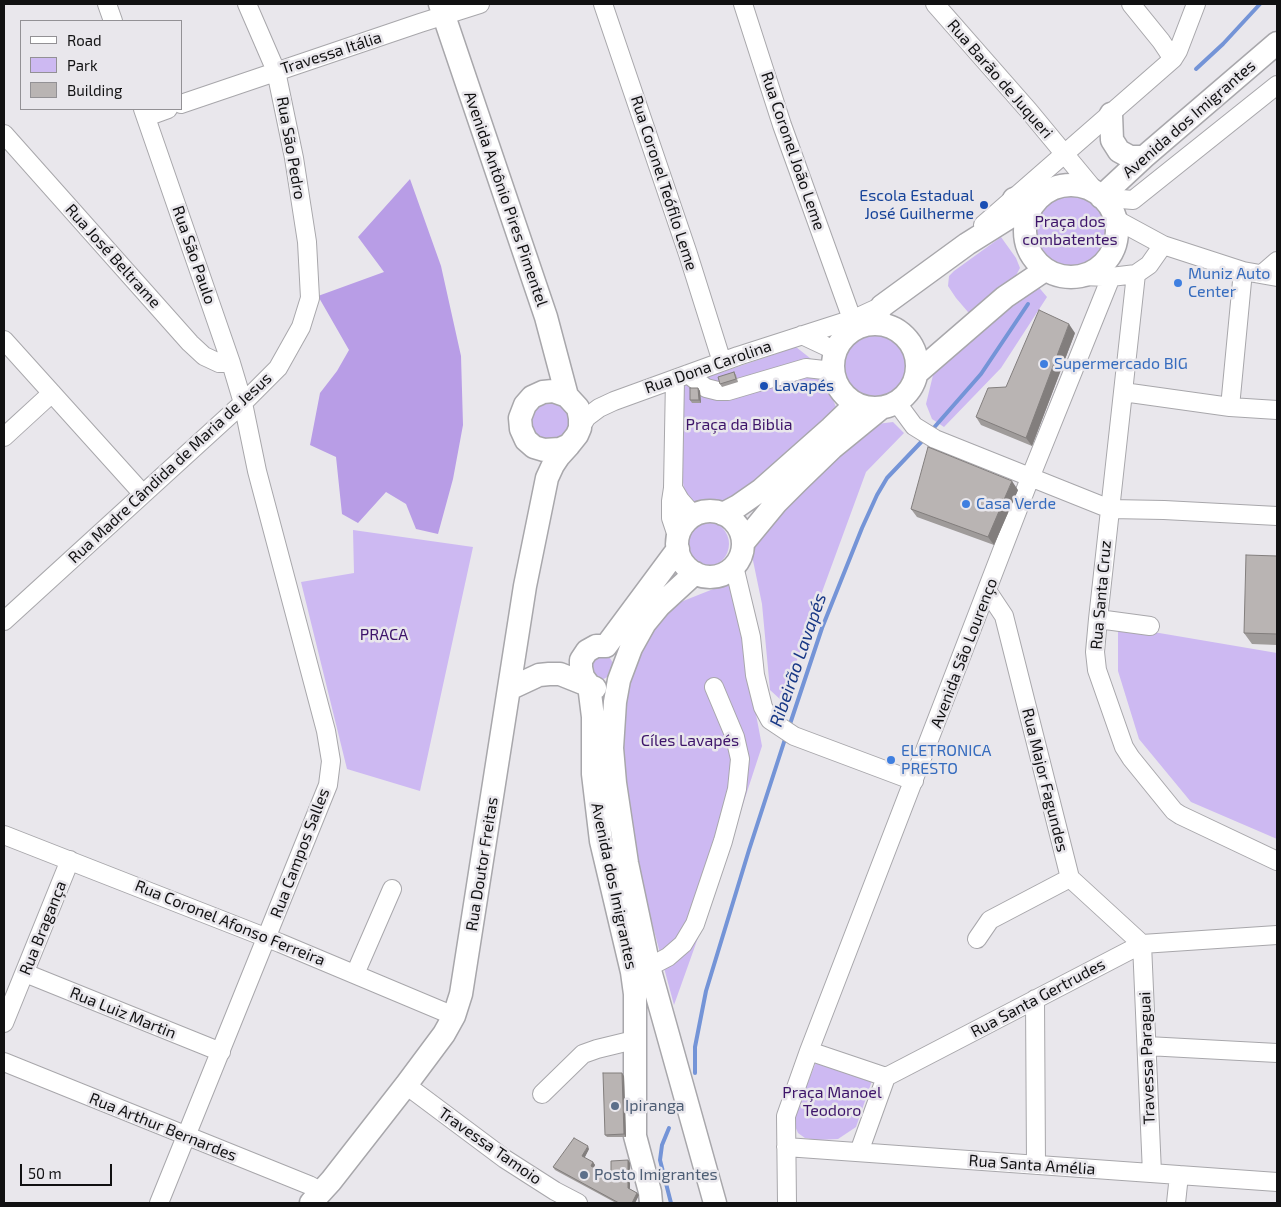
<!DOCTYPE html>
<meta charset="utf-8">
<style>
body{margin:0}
#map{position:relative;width:1281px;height:1207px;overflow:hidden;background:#e9e7ec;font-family:"Exo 2",sans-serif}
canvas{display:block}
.frame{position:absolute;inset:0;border:5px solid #111112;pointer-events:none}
.legend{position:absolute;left:20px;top:20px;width:162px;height:90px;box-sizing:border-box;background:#e9e7ec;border:1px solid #939195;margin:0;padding:6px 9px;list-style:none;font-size:15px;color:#111112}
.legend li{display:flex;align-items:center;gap:10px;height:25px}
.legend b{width:25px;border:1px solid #939195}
.scale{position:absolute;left:20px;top:1164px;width:92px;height:22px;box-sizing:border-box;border:2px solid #111112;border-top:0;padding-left:6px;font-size:15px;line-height:18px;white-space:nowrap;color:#111112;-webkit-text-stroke:4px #e9e7ec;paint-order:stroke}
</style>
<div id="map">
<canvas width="1281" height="1207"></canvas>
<div class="frame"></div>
<ul class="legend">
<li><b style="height:6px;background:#fff"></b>Road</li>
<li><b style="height:14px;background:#cdb9f2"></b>Park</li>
<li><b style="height:14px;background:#b9b4b3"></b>Building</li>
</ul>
<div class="scale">50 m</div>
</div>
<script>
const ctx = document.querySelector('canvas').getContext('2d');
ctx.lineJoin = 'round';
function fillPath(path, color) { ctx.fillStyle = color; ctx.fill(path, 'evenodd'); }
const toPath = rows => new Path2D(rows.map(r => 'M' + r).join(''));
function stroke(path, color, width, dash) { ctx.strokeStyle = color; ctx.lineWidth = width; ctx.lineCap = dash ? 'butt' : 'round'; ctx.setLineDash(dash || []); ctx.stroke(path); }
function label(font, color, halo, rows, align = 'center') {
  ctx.font = font + ' "Exo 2",sans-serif'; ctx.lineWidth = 5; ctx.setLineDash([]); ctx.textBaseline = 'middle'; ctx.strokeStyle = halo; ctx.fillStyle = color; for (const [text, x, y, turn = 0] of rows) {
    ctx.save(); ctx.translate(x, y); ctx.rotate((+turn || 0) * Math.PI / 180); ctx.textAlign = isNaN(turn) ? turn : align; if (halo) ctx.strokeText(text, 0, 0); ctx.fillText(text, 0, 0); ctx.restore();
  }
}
fillPath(toPath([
 '1032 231a38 38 0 1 1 76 0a38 38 0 1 1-76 0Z',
 [1001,237,1016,258,1020,268,1014,279,976,312,968,312,956,298,948,286,949,276,954,271],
 [1036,284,1047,297,1001,368,944,427,932,419,926,404,934,371],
 '841 366a35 35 0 1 1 70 0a35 35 0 1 1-70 0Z',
 [796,347,820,366,836,407,832,419,749,488,723,501,706,504,691,502,684,489,679,457,684,385],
 [547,399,566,406,572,420,562,440,540,442,527,418,529,411],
 [893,422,904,433,866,472,782,701,770,690,762,604,750,546,773,507,869,425],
 '683 544a23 23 0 1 1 46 0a23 23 0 1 1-46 0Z',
 [353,530,473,547,420,791,347,769,301,582,354,573],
 [731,582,762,746,715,890,674,1005,624,819,620,737,634,662,652,627,678,603],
 [1118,626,1277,653,1277,839,1191,802,1139,739,1118,671],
 [608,655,613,663,613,668,609,676,600,681,583,662,586,657],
 [818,1057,874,1075,856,1127,838,1139,817,1140,805,1138,798,1133,794,1124,796,1112]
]), '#cdb9f2');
fillPath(toPath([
 [410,179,441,266,461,356,463,425,453,479,438,534,416,529,406,504,386,492,358,523,342,514,336,457,310,445,320,393,337,371,349,350,318,296,384,272,358,237]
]), '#b89de6');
stroke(toPath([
 [1196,69,1223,44,1260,4],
 [931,431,981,374,1028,304],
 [789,727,822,628,862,528,877,495,887,478,925,438],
 [695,1073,695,1047,706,991,749,850,786,736],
 [669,1128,662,1145,660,1160,671,1203]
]), '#7494d7', 4);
const minor = toPath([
 [107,4,113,21],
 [603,4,688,254,722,362],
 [743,4,782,125,852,319,841,341],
 [935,4,1029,111,1096,192],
 [1131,4,1161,41,1173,59],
 [181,104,420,23,480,4],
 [143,109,231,363,243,403,257,471,326,731,331,761,328,785,159,1203],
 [146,117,168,109],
 [4,134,190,343,204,356,219,363,231,363],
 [1121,199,1133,200,1277,85],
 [1115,219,1163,245,1243,271,1277,277],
 [983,225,1173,59,1178,51,1196,4],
 [1136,274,1098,619,1095,652,1097,670,1124,747,1131,758,1174,811,1180,815,1277,861],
 [1262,274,1277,261],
 [1079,276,1111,277,1136,274,1149,265,1163,245],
 [802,335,836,351],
 [4,340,142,493],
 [688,374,706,388,718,391,728,391,806,368,824,370,835,378],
 [675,379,673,488,671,501,671,518,678,539],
 [1123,392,1230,407,1277,410],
 [897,403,914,426,935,439,1110,509,1164,510,1277,516],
 [1230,407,1243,271],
 [580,428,587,417,599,408,614,401,738,356,856,318,882,306],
 [4,437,52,393],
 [673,488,680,500,694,516],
 [734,566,751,637,755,675,763,707,770,720,794,736,914,781],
 [988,592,1004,616,1070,878,1142,944,1152,1173],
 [1098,619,1150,626],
 [4,621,243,403,278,368,301,327,310,298,307,242,294,158,276,71,247,4],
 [4,835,280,943,454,1016],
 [977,939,990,920,1070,878],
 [649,967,668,957,683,944,695,924,723,841,737,789,740,759,735,737,714,687],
 [25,973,221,1052],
 [355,974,392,889],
 [1035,999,1036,1165],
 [4,1023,70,860],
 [1147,1046,1277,1053],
 [809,1051,886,1077,1142,944,1277,935],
 [4,1062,309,1185,322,1192],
 [406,1085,505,1159,555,1191,578,1203],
 [542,1094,583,1054,597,1049,634,1040],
 [786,1147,1277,1182],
 [859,1152,886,1077],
 [787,1203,786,1116,809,1051,1030,478,1111,277],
 [1176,1203,1179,1175]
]);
const major = toPath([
 [440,4,546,317,567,396],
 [1111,114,1112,140,1119,151,1130,157,1144,157],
 '1025 231a46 46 0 1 1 92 0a46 46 0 1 1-92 0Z',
 [1101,197,1144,157,1277,43],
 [1014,199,1048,189],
 '833 366a42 42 0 1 1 84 0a42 42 0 1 1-84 0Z',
 [872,324,882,306,967,244,1010,217,1029,212],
 [917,373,1005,297,1045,270],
 '677 544a33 33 0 1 1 66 0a33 33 0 1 1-66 0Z',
 [723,514,738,506,761,490,831,428,856,404],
 [743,543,776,503,798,481,832,448,881,408],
 [695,573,659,606,645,623,631,648,619,680,615,702,612,748,615,783,627,863,649,967,715,1203],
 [509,689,539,675,549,674,560,674,595,688],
 [311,1203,331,1181,406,1085,444,1034,454,1016,461,994,525,586,547,478,553,465,559,456,569,445,577,435,580,428,580,418,578,408,567,396,553,391,543,392,532,397,525,405,520,418,521,429,526,440,534,447,544,450,560,449,569,445],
 [651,1203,650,1192,635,1136,635,994,632,972,601,841,593,774,593,717,589,685,583,677,581,668,581,660,587,651,596,646,606,646,678,549]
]);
stroke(minor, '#a8a7ab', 20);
stroke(major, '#a8a7ab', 25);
stroke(minor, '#fff', 18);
stroke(major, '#fff', 22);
fillPath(toPath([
 [1075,333,1032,446,981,425,976,417,1006,387],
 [734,372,736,375,738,382,722,387,720,384],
 [698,388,700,391,701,403,692,403,690,400],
 [1018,490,994,545,917,517,911,509],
 [1277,556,1277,645,1252,644,1244,633],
 [624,1076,626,1137,607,1137,605,1135],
 [589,1149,584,1158,593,1162,595,1165,594,1168,611,1177,628,1160,630,1163,630,1189,637,1193,639,1195,635,1203,616,1203,555,1170,553,1167]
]), '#9f9b9a');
fillPath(toPath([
 [1069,324,1075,333,1032,446,1026,438],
 [698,388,700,391,701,403,699,400],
 [1012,481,1018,490,994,545,988,537],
 [622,1073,624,1076,626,1137,624,1134],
 [588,1146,589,1149,584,1159,582,1156],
 [628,1160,630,1163,630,1191,628,1188],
 [593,1162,595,1165,593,1169,591,1166],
 [637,1193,639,1195,635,1203,632,1203]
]), '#827e7d');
const building = toPath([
 [1039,310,1069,324,1026,438,976,417,988,388,1006,387,1039,310],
 [734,372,736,379,720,384,718,377,734,372],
 [690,388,698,388,699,400,690,400,690,388],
 [928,447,1012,481,988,537,911,509,928,447],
 [1246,555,1277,556,1277,634,1244,633,1246,555],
 [603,1073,622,1073,624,1134,605,1135,603,1073],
 [574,1138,588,1146,582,1156,593,1162,591,1166,611,1177,611,1161,628,1160,628,1188,637,1193,632,1203,619,1203,553,1167,574,1138]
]);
fillPath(building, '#b9b4b3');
stroke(building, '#827e7d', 1);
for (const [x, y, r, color] of [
 [984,205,5,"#1a4fb4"],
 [1178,283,5,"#3f7fe0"],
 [1044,364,5,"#3f7fe0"],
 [764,386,5,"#1a4fb4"],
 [966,504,5,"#3f7fe0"],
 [891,760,5,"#3f7fe0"],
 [615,1106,5,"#5c6f8a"],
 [584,1175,5,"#5c6f8a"]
]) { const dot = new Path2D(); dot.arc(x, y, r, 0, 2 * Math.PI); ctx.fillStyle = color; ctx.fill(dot); stroke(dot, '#e9e7ec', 2); }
label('16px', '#111112', '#e9e7ec', [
 ["Travessa Itália",331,53,-18],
 ["Rua Barão de Juqueri",1000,79,49],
 ["Avenida dos Imigrantes",1189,119,-41],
 ["Rua São Pedro",291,148,80],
 ["Rua Coronel João Leme",793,151,71],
 ["Rua Coronel Teófilo Leme",664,183,72],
 ["Avenida Antônio Pires Pimentel",506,199,71],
 ["Rua São Paulo",194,255,71],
 ["Rua José Beltrame",113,256,48],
 ["Rua Dona Carolina",708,367,-19],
 ["Rua Madre Cândida de Maria de Jesus",170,468,-43],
 ["Rua Santa Cruz",1101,595,-85],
 ["Avenida São Lourenço",964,653,-69],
 ["Rua Major Fagundes",1045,780,76],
 ["Rua Campos Salles",300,853,-69],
 ["Rua Doutor Freitas",482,864,-81],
 ["Avenida dos Imigrantes",614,886,78],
 ["Rua Coronel Afonso Ferreira",230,923,22],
 ["Rua Bragança",43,928,-68],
 ["Rua Santa Gertrudes",1038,998,-28],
 ["Rua Luiz Martin",123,1013,22],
 ["Travessa Paraguai",1147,1058,-92],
 ["Rua Arthur Bernardes",163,1127,22],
 ["Travessa Tamoio",490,1146,35],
 ["Rua Santa Amélia",1032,1165,4]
]);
label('16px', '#164399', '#e9e7ec', [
 ["Escola Estadual",974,196],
 ["José Guilherme",974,214],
 ["Lavapés",774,386,"left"]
], 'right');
label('16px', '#3e156a', '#e9e7ec', [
 ["Praça dos",1070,222],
 ["combatentes",1070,240],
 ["Praça da Biblia",739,425],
 ["PRACA",384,635],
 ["Cíles Lavapés",690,741],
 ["Praça Manoel",832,1093],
 ["Teodoro",832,1111]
]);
label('16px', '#366cbe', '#e9e7ec', [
 ["Muniz Auto",1188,274],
 ["Center",1188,292],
 ["Supermercado BIG",1054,364],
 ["Casa Verde",976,504],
 ["ELETRONICA",901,751],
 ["PRESTO",901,769]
], 'left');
label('16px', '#4e5e75', '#e9e7ec', [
 ["Ipiranga",625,1106],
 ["Posto Imigrantes",594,1175]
], 'left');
label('italic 18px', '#183886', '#e9e7ec', [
 ["Ribeirão Lavapés",798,660,-71]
]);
</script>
